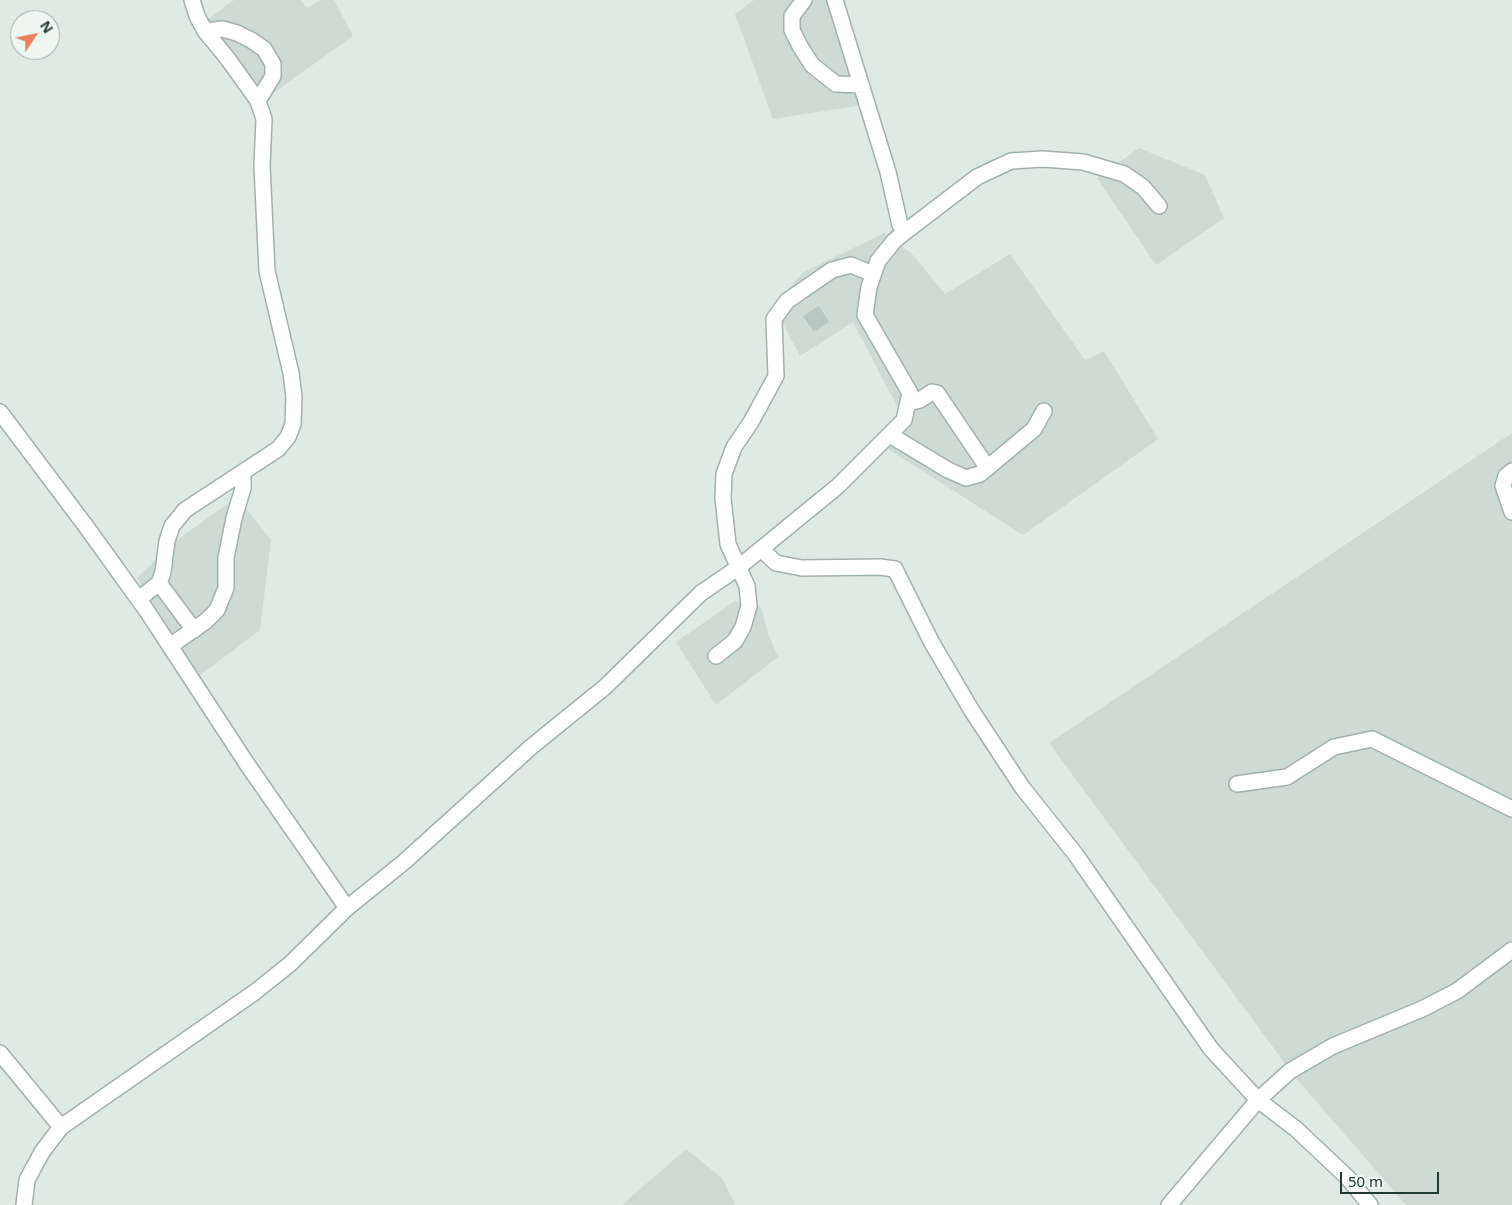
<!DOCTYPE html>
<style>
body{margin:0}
#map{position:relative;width:1512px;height:1205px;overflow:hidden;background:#dfeae5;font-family:"Noto Sans",sans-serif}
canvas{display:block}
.north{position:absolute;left:10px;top:10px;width:50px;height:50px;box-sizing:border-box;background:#eff7f3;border:1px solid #9daba6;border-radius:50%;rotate:56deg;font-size:14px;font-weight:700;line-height:20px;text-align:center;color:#213933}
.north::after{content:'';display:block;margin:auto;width:18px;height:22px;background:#ec805b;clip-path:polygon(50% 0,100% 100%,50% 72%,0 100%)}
.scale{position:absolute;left:1340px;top:1172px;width:99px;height:22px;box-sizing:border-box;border:2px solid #213933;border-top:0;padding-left:6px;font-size:15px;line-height:18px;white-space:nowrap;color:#213933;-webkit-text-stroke:4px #eff7f3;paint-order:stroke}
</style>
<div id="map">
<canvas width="1512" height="1205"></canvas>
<div class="north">N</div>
<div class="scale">50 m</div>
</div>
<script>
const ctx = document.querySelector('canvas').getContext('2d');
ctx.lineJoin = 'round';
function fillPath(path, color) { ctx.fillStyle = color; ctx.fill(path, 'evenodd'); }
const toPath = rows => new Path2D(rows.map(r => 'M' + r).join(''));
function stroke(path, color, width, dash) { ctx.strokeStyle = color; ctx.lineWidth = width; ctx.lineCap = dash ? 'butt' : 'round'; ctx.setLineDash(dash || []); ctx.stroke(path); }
fillPath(toPath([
 [234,0,301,0,307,8,321,0,334,0,353,36,268,97,224,43,208,19],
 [754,0,831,0,862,105,773,119,735,14],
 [1139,148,1205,175,1224,218,1156,265,1097,178],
 [884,233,912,254,945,294,1010,254,1085,360,1104,351,1158,439,1023,535,888,449,908,427,853,322,800,356,774,306,802,273],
 [1512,433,1512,1205,1406,1205,1295,1077,1049,743],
 [237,497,271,540,260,630,199,676,137,578,174,542],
 [735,601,761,607,768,633,778,657,716,705,676,642],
 [686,1149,722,1178,735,1204,733,1205,622,1205]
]), '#cedad4');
fillPath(toPath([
 [819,306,829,322,814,332,803,316]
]), '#b8c7c1');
const minor = toPath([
 [804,0,792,16,792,30,800,46,812,65,836,84,861,85],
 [835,0,888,172,900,225,905,232],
 [205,31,223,29,237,33,251,40,264,49,273,64,273,76,258,101],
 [908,403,920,400,932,392,937,393,987,467],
 [0,412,85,525,147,611,247,764,347,908],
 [890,435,948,470,966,478,980,474,1034,429,1044,411],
 [1512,471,1506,476,1503,486,1512,512],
 [761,549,776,563,802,568,880,567,895,569,932,643,972,711,1022,787,1076,855,1211,1049,1258,1100,1296,1129,1347,1177,1370,1205],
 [159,583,194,630],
 [139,599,159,583,163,572,167,541,172,526,185,510,278,449,288,437,293,424,294,397,291,373,267,271,262,166,264,119,258,101,228,59,205,31,197,16,192,0],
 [170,646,206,621,217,610,226,588,226,558,234,518,243,488,243,472],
 [716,656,735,641,743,627,749,606,747,586,728,544,723,498,724,474,734,447,751,422,776,376,774,319,787,301,832,270,851,265,873,274],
 [1237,784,1287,777,1334,747,1372,739,1512,809],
 [0,1053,61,1127],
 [24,1205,27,1180,42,1152,61,1127,255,992,290,964,347,908,404,862,531,747,605,687,701,593,739,567,838,486,904,420,910,393,865,315,869,287,878,261,894,241,905,232,977,177,1011,161,1043,159,1083,162,1124,174,1143,187,1159,206],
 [1169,1205,1258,1100,1290,1071,1333,1046,1422,1009,1457,991,1512,950]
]);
stroke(minor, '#a2b1ac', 18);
stroke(minor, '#fff', 15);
</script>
